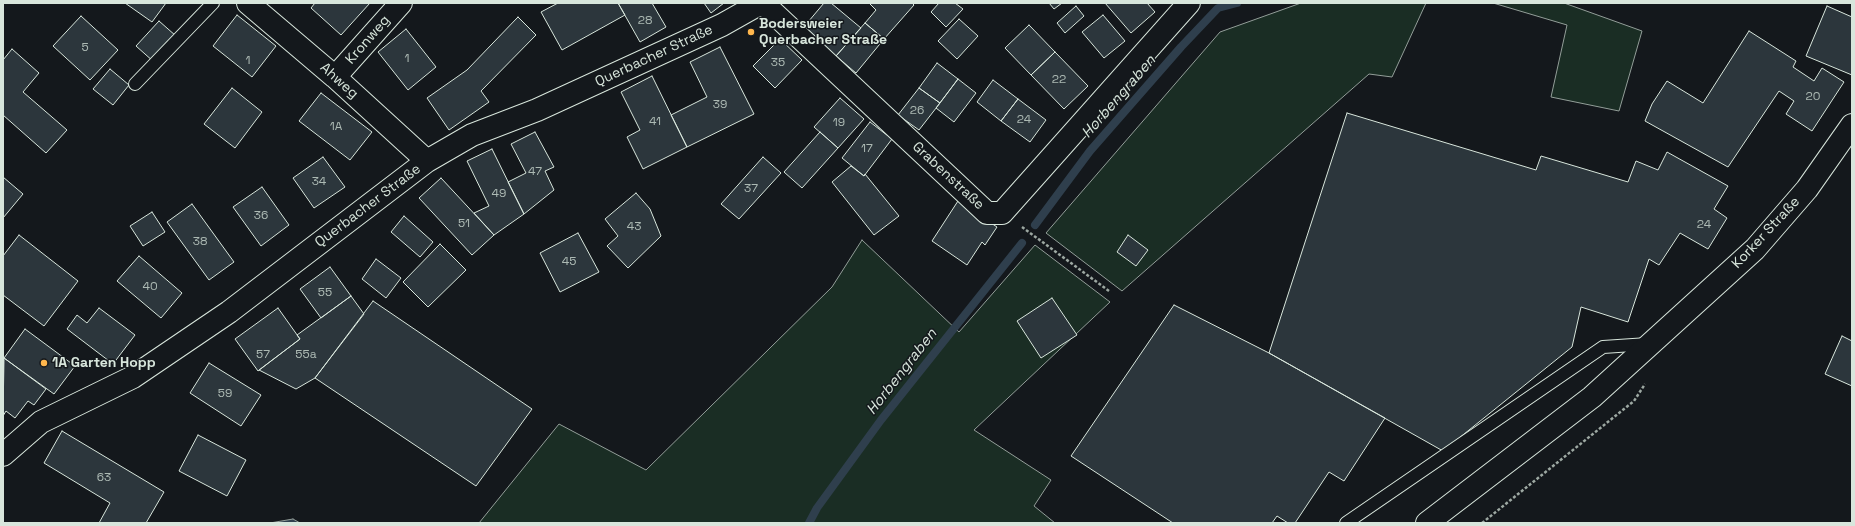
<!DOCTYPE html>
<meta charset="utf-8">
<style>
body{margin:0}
#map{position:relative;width:1855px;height:526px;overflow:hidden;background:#14181c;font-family:"Space Grotesk",sans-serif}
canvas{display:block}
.frame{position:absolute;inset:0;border:4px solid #d8e6dc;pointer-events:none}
</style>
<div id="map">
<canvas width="1855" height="526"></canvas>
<div class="frame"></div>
</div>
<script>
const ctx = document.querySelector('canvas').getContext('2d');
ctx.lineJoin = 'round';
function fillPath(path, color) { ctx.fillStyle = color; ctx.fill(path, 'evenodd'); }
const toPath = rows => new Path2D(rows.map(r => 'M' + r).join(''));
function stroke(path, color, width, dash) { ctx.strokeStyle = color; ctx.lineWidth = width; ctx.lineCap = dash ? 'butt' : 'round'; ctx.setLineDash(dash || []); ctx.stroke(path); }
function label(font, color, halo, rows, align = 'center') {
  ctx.font = font + ' "Space Grotesk",sans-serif'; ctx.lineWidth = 3; ctx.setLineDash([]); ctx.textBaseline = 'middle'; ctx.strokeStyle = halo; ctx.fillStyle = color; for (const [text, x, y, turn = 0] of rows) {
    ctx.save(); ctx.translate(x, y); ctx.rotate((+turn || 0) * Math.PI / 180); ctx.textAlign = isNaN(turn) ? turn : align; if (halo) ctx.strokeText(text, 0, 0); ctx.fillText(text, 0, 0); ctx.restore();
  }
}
const green = toPath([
 [1301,3,1426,3,1392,77,1369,74,1122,291,1046,233,1220,32,1301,3],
 [1493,3,1564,3,1642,31,1619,111,1551,97,1567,25,1493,3],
 [862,240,959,332,1035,245,1110,302,974,430,1051,480,1034,506,1055,523,479,523,559,424,646,470,832,287,862,240]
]);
fillPath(green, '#1a2d24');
stroke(green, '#939e99', 1);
const water = toPath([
 [293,519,300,523,270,523,293,519]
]);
fillPath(water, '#2f3f4d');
stroke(water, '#939e99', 1);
stroke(toPath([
 [1035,225,1090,151,1181,47,1218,8,1237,3],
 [809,523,817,508,881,420,1022,243]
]), '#2f3f4d', 8);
const building = toPath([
 [125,3,166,3,152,22,125,3],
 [315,3,370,3,341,35,311,8,315,3],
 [558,3,618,3,625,15,562,50,541,12,558,3],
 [618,3,652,3,666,27,640,42,618,3],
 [704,3,724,3,711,13,704,3],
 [824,3,831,3,861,28,836,56,803,28,824,3],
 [869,3,912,3,914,5,884,39,865,23,876,10,869,3],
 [939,3,955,3,963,9,946,27,931,12,939,3],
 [1049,3,1062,3,1054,9,1049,3],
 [1105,3,1147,3,1155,12,1131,33,1105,3],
 [1076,6,1084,16,1065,33,1057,23,1076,6],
 [1827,6,1852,17,1852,75,1806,56,1827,6],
 [237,15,276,46,252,77,213,46,237,15],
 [1103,15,1125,41,1104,58,1082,32,1103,15],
 [81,16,118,50,90,80,53,46,81,16],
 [518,17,536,35,481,91,489,102,449,130,427,98,467,70,518,17],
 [959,19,978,36,957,59,938,41,959,19],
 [159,21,176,36,154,62,136,46,159,21],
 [865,23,884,39,856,73,836,56,865,23],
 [1029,25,1055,52,1031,75,1005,48,1029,25],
 [406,29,436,67,408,90,378,52,406,29],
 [1749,31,1796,61,1793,67,1814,81,1822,68,1844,82,1812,131,1786,114,1794,101,1779,91,1728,167,1645,121,1652,104,1667,81,1703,103,1749,31],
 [780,39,802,60,775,88,753,66,780,39],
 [720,47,754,114,687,147,671,115,707,97,690,62,720,47],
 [12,49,39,73,23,92,67,130,46,153,3,115,3,60,12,49],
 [1055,52,1088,86,1064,109,1031,75,1055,52],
 [937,63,958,79,940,103,919,88,937,63],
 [110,69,129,85,113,105,93,89,110,69],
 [652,76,687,147,643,169,627,137,640,130,621,92,652,76],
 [958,79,976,93,954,122,936,108,958,79],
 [993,80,1018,99,1001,121,977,102,993,80],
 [232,88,262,112,235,148,204,124,232,88],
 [919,88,940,103,919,130,898,115,919,88],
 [321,93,372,132,350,160,299,121,321,93],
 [840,98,864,119,838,148,814,127,840,98],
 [1018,99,1046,120,1030,142,1001,121,1018,99],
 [1347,113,1536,170,1541,156,1628,182,1636,161,1658,170,1667,152,1728,186,1714,209,1727,218,1708,249,1680,233,1659,265,1649,259,1628,322,1581,307,1572,347,1443,451,1269,353,1347,113],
 [870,122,892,139,864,176,842,158,870,122],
 [535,132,554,167,545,171,554,190,524,214,508,182,526,173,511,144,535,132],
 [820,132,838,148,802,188,784,172,820,132],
 [492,149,524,214,494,235,474,213,489,206,467,161,492,149],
 [323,157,345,187,314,208,293,178,323,157],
 [763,157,781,173,739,219,721,204,763,157],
 [851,166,864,176,865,174,899,216,874,235,832,182,851,166],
 [3,177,23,194,3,218,3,177],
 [441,178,494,235,472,255,419,198,441,178],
 [262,187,289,225,261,246,233,207,262,187],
 [636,193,650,209,661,236,628,268,607,246,618,236,605,219,636,193],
 [958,201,997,227,985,245,982,242,967,265,932,241,958,201],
 [192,204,234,262,209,280,167,222,192,204],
 [152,212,165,232,143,246,130,226,152,212],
 [404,216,433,242,420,257,391,232,404,216],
 [578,233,599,272,560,292,540,253,578,233],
 [19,235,78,281,44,326,3,295,3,256,19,235],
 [1128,235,1148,250,1136,266,1117,252,1128,235],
 [440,244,466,270,428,307,403,282,440,244],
 [139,256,182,293,161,318,117,281,139,256],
 [376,259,401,278,386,298,362,279,376,259],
 [330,267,351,296,321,318,300,289,330,267],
 [351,296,364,314,315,378,296,389,259,370,300,339,297,335,351,296],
 [1052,298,1077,335,1041,358,1017,321,1052,298],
 [373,301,532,409,476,486,315,378,373,301],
 [1174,305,1269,353,1385,418,1344,481,1329,472,1295,523,1288,523,1277,516,1272,523,1173,523,1071,456,1174,305],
 [99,308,135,335,113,364,67,329,77,315,87,323,99,308],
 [278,308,300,339,258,371,235,339,278,308],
 [25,329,75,366,54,394,4,358,25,329],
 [1842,336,1852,341,1852,386,1825,374,1842,336],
 [4,358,46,389,34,405,28,401,15,418,6,411,3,416,4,358],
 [209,363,261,395,241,426,190,393,209,363],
 [62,431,164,492,146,523,99,523,110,503,44,463,62,431],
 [198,435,246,460,227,496,179,471,198,435]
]);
fillPath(building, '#2c363c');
stroke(building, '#d8e6dc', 1);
const lane = toPath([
 [135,84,213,3],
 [1346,523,1603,347,1648,344]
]);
const street = toPath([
 [248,3,335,77,427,161],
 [763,3,987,213,1002,213,1189,3],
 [335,77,401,3],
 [3,455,41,422,133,377,229,312,427,161,472,135,537,110,722,25,761,3]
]);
const secondary = toPath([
 [1427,523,1592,397,1755,249,1807,189,1852,125]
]);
stroke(lane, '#d8e6dc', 14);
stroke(street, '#d8e6dc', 24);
stroke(secondary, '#d8e6dc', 24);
stroke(toPath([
 [1022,227,1109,291],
 [1482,523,1634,401,1645,384]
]), '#9da8a2', 2.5, [3, 2]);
stroke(lane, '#14181c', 12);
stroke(street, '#14181c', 22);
stroke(secondary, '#14181c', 22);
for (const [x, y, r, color] of [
 [751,32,4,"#ffb74d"],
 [44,363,4,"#ffb74d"]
]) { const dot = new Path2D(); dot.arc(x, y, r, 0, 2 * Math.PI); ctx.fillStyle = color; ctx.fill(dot); stroke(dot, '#14181c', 1.5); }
label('12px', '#adbab4', null, [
 ["28",645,21],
 ["5",85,48],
 ["1",407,59],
 ["1",248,61],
 ["35",778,63],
 ["22",1059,80],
 ["20",1813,97],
 ["39",720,105],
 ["26",917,111],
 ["24",1024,120],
 ["41",655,122],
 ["19",839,123],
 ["1A",336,127],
 ["17",867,149],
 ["47",535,172],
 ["34",319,182],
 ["37",751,189],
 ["49",499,194],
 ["36",261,216],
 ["51",464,224],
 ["24",1704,225],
 ["43",634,227],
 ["38",200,242],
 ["45",569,262],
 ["40",150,287],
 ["55",325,293],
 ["57",263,355],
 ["55a",306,355],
 ["59",225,394],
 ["63",104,478]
]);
label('bold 14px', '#d8e6dc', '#14181c', [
 ["Bodersweier",759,24],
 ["Querbacher Straße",759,40],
 ["1A Garten Hopp",52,363]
], 'left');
label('14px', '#d8e6dc', '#14181c', [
 ["Kronweg",368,40,-49],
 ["Querbacher Straße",654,56,-25],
 ["Ahweg",339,81,42],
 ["Grabenstraße",948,176,43],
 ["Querbacher Straße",368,206,-37],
 ["Korker Straße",1766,233,-47]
]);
label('italic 15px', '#d8e6dc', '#14181c', [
 ["Horbengraben",1119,97,-49],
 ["Horbengraben",902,372,-52]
]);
</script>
